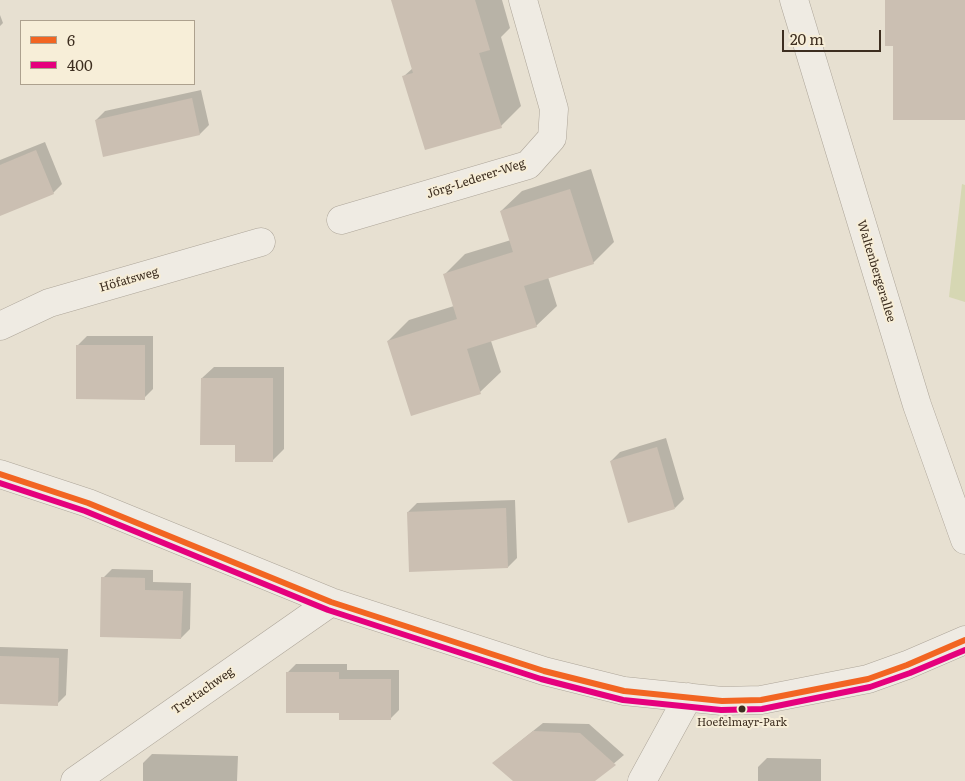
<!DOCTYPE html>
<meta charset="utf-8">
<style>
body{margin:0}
#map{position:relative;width:965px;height:781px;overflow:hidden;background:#e7e0d1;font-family:Literata,serif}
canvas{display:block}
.legend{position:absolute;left:20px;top:20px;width:175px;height:65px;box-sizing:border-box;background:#f7eed8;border:1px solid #ada18e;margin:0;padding:6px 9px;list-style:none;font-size:15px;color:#3d2e20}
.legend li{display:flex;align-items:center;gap:10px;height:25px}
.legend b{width:25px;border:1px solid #ada18e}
.scale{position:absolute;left:782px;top:30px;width:99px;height:22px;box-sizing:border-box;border:2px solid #3d2e20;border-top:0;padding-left:6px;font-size:15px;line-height:18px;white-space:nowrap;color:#3d2e20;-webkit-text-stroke:4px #f7eed8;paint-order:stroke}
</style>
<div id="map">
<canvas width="965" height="781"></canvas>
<ul class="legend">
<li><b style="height:6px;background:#f26522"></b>6</li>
<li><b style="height:6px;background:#e5007d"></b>400</li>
</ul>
<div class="scale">20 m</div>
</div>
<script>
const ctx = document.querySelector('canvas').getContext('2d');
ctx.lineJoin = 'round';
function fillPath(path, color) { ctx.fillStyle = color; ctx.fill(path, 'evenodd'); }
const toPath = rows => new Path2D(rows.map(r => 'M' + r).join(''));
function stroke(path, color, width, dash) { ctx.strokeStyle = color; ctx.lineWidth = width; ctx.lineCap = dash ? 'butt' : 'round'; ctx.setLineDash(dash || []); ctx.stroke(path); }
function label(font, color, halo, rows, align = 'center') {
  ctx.font = font + ' Literata,serif'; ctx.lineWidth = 4; ctx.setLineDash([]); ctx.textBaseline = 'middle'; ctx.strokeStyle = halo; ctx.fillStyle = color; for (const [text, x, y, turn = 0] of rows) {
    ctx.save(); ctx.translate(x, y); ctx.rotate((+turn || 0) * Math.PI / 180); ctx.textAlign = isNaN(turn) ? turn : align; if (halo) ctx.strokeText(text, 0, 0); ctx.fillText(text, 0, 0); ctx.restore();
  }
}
fillPath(toPath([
 [962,184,965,185,965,302,949,297]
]), '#d6d7b3');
fillPath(toPath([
 [393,0,502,0,510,28,501,37,521,106,501,126,404,76,413,68],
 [0,15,3,23,0,26],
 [201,90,209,125,200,134,96,120,105,111],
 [45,142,62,184,53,193,0,214,0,160],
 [591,169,614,242,593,263,548,277,557,306,536,326,491,341,501,372,480,392,388,341,409,320,454,306,444,275,465,254,511,240,501,211,522,191],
 [87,336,153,336,153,389,144,398,78,345],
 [214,367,284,367,284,449,272,461,236,444,202,378],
 [666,438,684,499,675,508,611,461,620,452],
 [515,500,517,558,508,567,408,512,417,503],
 [112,569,153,570,153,582,191,583,190,629,181,638,103,578],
 [0,647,68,649,66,695,57,704,0,703],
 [296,664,347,664,347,670,399,670,399,710,390,719,340,712,287,673],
 [543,723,589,724,624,755,593,781,515,781,503,755],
 [152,754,238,756,237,781,143,781,143,763],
 [767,758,821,759,821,781,758,781,758,767]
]), '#0003');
fillPath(toPath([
 [391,0,475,0,490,50,479,53,502,128,425,150,402,76,413,73],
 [885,0,965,0,965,120,893,120,893,46,885,46],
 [192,98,200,135,103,157,95,120],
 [36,150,54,194,0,216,0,165],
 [570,189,594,264,524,286,537,327,467,349,481,394,411,416,387,341,457,319,443,274,513,252,500,211],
 [76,345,145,345,145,400,76,399],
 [201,378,273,378,273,462,235,462,235,445,200,445],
 [657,447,675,509,628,523,610,461],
 [506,508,508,568,409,572,407,512],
 [101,577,145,578,145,590,183,591,181,639,100,637],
 [0,656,59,658,58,706,0,704],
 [286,672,339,672,339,679,391,679,391,720,339,720,339,713,286,713],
 [533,731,580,733,616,765,595,781,513,781,492,763]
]), '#cbbfb2');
const minor = toPath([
 [794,0,917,405,965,540],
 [341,220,528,165,552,138,554,109,523,0],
 [0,326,49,303,261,242],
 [0,474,88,503,331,602,544,671,624,691,722,701,761,700,868,679,907,665,965,640],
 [75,781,331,602],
 [642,781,688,697]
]);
stroke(minor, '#ada599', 29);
stroke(minor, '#efebe3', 28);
stroke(toPath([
 [0,474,88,503,331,602,544,671,624,691,722,701,761,700,868,679,907,665,965,640]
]), '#f26522', 6);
stroke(toPath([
 [0,483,85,511,328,610,541,679,623,700,721,710,762,709,870,687,910,673,965,650]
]), '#e5007d', 6);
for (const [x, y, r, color] of [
 [742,709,4.5,"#3d2e20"]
]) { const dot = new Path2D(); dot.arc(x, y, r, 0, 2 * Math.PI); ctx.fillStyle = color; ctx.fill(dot); stroke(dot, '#f7eed8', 2); }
label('11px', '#3d2e20', '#f7eed8', [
 ["Hoefelmayr-Park",742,723]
]);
label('12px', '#3d2e20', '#f7eed8', [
 ["Jörg-Lederer-Weg",476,179,-18],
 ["Waltenbergerallee",876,271,73],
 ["Höfatsweg",129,280,-16],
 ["Trettachweg",203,691,-35]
]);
</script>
